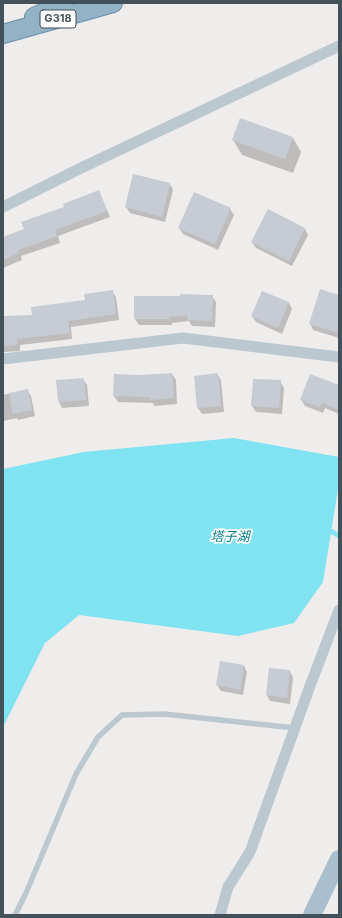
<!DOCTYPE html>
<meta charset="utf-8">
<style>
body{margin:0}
#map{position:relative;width:342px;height:918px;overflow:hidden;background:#efecec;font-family:Inter,sans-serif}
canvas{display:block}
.frame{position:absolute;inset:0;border:4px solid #43515b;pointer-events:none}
</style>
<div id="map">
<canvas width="342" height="918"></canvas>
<div class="frame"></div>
</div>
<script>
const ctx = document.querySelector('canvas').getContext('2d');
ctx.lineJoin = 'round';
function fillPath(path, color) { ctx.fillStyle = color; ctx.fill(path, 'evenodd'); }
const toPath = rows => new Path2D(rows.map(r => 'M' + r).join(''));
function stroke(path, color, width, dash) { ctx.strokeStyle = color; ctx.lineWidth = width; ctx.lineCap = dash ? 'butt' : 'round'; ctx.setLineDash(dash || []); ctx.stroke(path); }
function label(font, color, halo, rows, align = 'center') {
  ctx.font = font + ' Inter,"Noto Sans SC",sans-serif'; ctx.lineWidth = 3.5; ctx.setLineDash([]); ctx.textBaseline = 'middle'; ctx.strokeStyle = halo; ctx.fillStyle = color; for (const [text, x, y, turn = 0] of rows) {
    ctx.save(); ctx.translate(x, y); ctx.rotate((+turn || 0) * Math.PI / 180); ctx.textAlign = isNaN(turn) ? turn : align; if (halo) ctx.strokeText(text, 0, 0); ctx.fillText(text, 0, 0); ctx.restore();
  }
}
fillPath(toPath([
 [234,438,339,457,339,483,323,582,294,623,238,636,79,615,45,643,3,727,3,469,84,452]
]), '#7fe3f2');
fillPath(toPath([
 [293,138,301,152,293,173,242,155,233,140],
 [170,184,173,190,165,222,130,213,126,207],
 [99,191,110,217,58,236,60,243,21,256,22,260,3,268,3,238,25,229],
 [230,209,234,215,218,250,183,234,179,228],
 [268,210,305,229,308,235,292,266,256,248,252,242],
 [112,291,116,297,119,320,71,327,72,339,20,345,20,351,3,352,3,326,33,316,86,301],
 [262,292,289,303,292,309,282,334,256,322,252,316],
 [212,296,216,302,215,327,192,326,189,321,172,323,172,325,139,325,135,319],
 [339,297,339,338,313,330,310,323],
 [172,374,176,380,177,404,154,406,153,403,118,402,114,396,140,376],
 [217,374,221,380,224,412,202,414,198,408],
 [83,379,87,385,89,406,62,408,59,402,57,381],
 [280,381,284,388,282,414,256,412,252,406],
 [339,386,339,414,325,408,323,413,305,406,301,399],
 [27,390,31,396,35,416,18,420,17,418,3,421,3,395],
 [221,662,244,666,247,672,243,695,221,691,217,685],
 [270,669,290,671,293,678,290,704,270,701,267,695]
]), '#0003');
stroke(toPath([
 [331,531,339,536]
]), '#7fe3f2', 4.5);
fillPath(toPath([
 [240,118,293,137,285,159,232,140],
 [133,174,170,183,162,217,125,207],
 [99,190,107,211,55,230,57,236,18,250,19,253,3,260,3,237,24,229,21,222,64,207,63,204],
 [194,192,231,208,215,244,178,228],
 [268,209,305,228,289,261,251,242],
 [320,289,339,295,339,333,309,324],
 [113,290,116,314,68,321,70,333,17,339,17,345,3,346,3,316,32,315,31,307,85,300,84,294],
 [262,291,289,302,278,328,251,316],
 [180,294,213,295,212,321,188,320,187,315,169,317,169,319,134,319,134,296,180,296],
 [172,373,174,398,150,400,150,397,113,396,114,374,140,375],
 [218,373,221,406,197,408,194,376],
 [310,374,339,385,339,410,322,403,320,407,300,400],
 [84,378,86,400,58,402,56,380],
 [253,379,281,380,279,408,251,406],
 [28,389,32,410,13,414,9,393],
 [220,661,244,665,240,690,216,685],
 [269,668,290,670,287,698,266,695]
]), '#c7cbd3');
const trunk = toPath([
 [34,17,64,3],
 [3,34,113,3]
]);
stroke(trunk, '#6b8fab', 20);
stroke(toPath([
 [15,915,26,893,76,774,98,737,122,715,164,714,295,728]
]), '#bbc8d0', 5.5);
stroke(toPath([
 [3,207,81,168,339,46],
 [3,359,183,338,339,357],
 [220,915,228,887,250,852,310,686,339,610]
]), '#bbc8d0', 11);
stroke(toPath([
 [312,915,339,859]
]), '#a9bfce', 18);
stroke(trunk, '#94b2c6', 18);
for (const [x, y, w] of [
 [58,19,36]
]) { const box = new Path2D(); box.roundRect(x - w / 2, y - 9, w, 18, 3); ctx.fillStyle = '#fff'; ctx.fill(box); stroke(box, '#43515b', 1); }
label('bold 11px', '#43515b', null, [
 ["G318",58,19]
]);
label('italic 13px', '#057e8f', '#fff', [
 ["塔子湖",230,537]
]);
</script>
